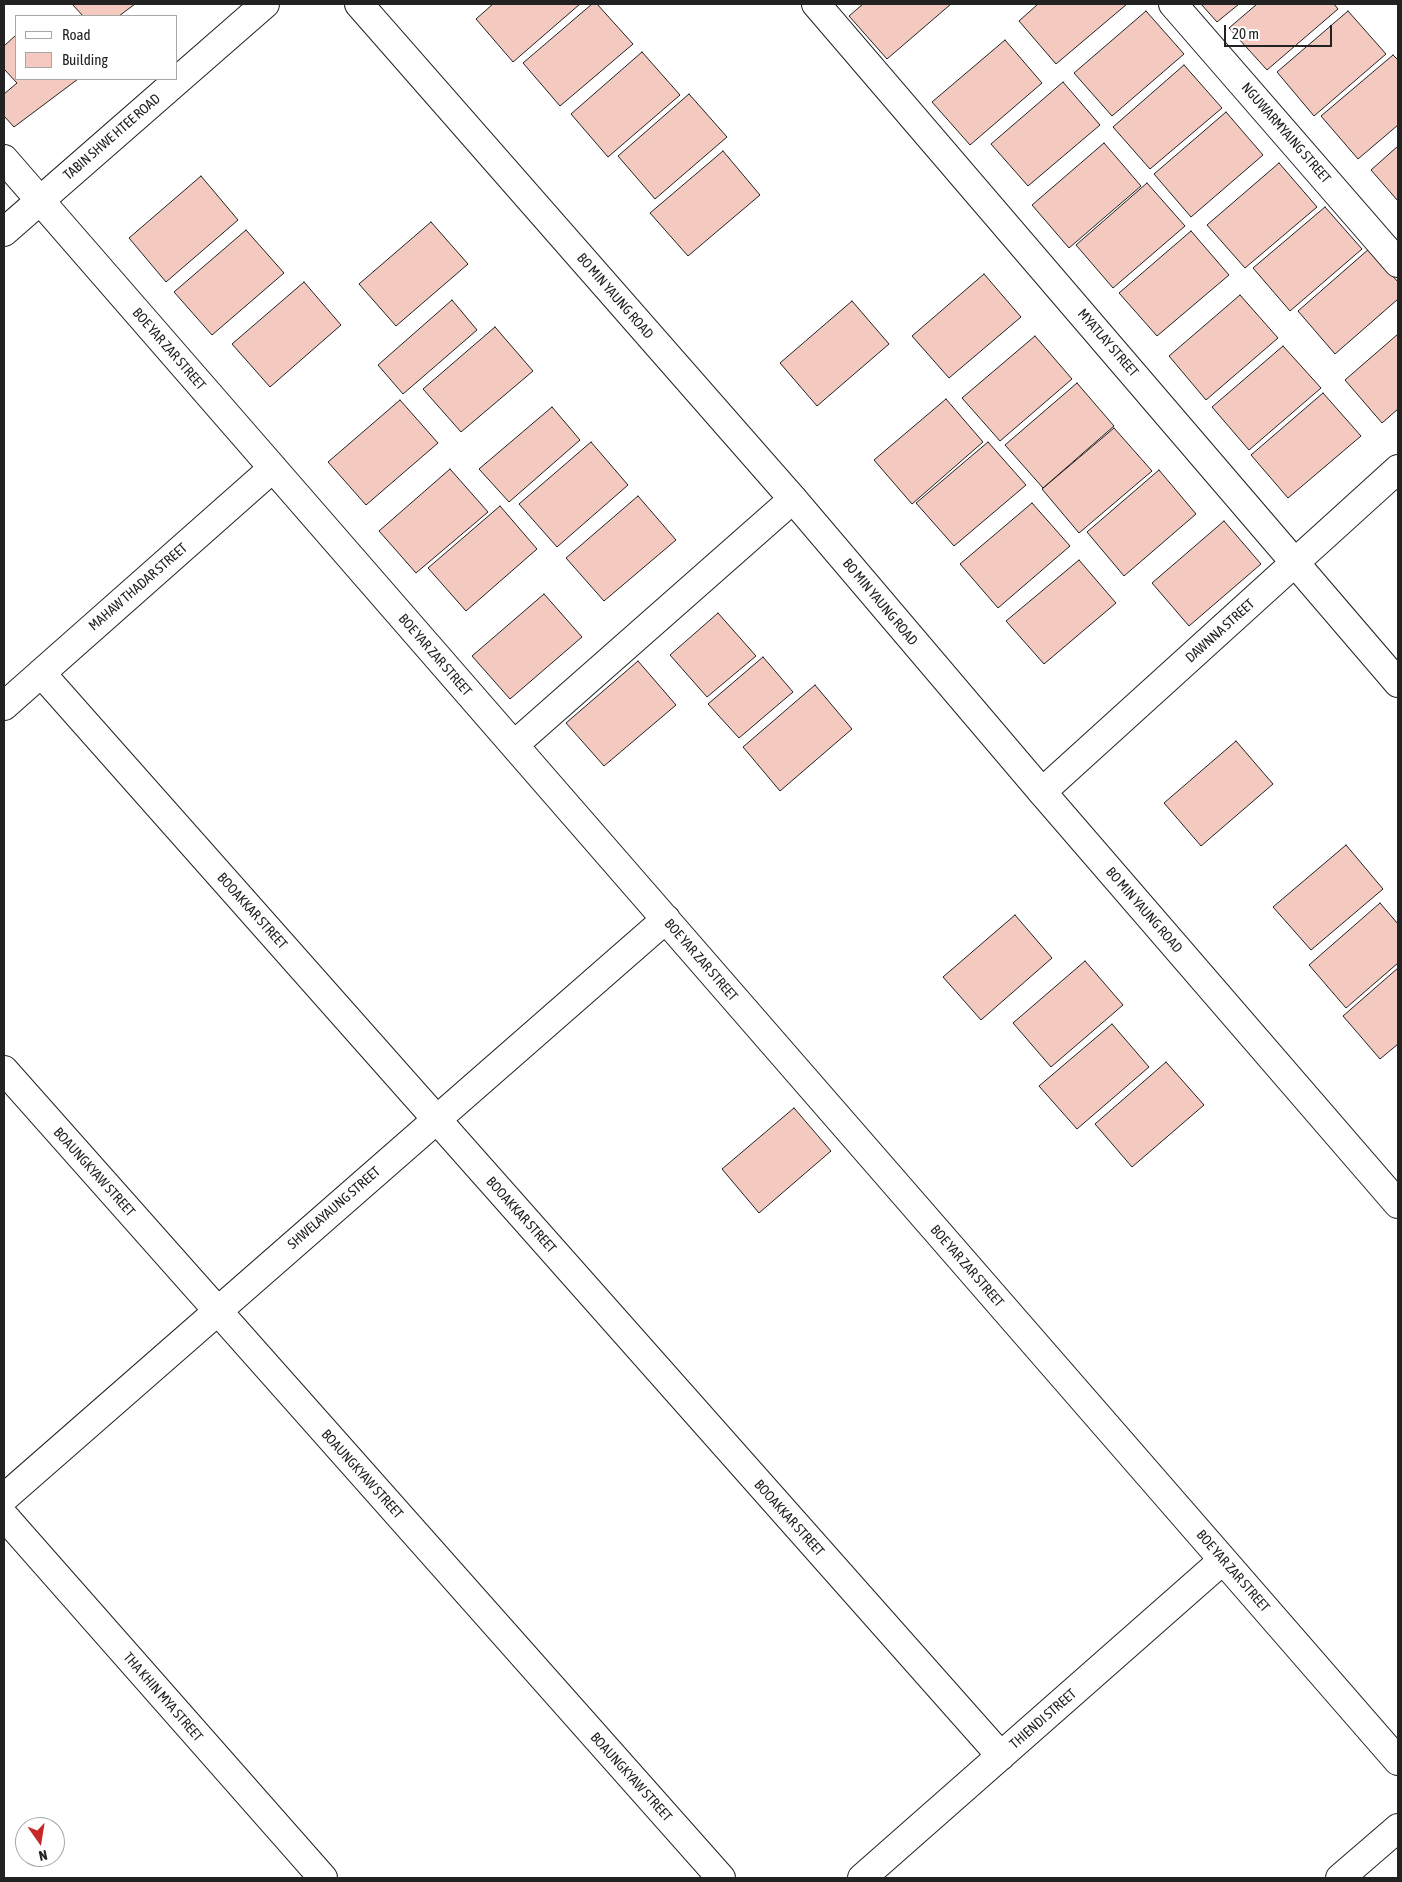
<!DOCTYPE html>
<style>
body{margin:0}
#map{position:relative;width:1402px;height:1882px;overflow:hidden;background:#fff;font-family:"Asap Condensed",sans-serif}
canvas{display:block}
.frame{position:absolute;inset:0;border:5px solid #222;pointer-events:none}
.legend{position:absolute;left:15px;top:15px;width:162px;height:65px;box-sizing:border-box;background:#fff;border:1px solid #a7a7a7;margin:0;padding:6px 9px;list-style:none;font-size:15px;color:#222}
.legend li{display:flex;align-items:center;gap:10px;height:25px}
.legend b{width:25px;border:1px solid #a7a7a7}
.north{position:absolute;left:15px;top:1817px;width:50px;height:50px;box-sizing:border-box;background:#fff;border:1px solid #a7a7a7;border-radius:50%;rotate:167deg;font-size:14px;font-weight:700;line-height:20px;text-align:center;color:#222}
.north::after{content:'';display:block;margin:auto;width:18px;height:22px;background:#c62828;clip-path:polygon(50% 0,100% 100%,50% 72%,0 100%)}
.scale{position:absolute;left:1224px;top:25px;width:108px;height:22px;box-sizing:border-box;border:2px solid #222;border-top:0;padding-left:6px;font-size:15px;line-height:18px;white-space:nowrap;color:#222;-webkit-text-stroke:4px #fff;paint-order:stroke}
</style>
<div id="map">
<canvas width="1402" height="1882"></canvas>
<div class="frame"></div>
<ul class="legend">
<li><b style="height:6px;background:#fff"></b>Road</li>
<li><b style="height:14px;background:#f3c9c0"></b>Building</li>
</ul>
<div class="north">N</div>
<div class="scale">20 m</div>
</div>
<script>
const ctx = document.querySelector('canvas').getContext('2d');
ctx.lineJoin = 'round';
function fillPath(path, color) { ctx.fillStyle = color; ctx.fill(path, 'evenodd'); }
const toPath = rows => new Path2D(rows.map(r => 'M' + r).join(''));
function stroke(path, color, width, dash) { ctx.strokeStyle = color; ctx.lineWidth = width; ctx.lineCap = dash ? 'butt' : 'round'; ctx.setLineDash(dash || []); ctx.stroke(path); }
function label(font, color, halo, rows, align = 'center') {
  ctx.font = font + ' "Asap Condensed",sans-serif'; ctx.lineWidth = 4; ctx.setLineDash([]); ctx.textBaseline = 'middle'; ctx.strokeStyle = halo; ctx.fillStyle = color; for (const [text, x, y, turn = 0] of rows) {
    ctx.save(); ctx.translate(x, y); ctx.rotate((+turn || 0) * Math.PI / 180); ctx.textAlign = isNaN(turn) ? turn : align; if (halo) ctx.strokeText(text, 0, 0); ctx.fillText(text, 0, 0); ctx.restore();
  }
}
const building = toPath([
 [72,4,135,4,119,16,83,16,72,4],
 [493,4,580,4,513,62,476,19,493,4],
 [592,4,597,4,633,44,560,106,523,63,592,4],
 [863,4,951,4,887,59,849,16,863,4],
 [1038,4,1127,4,1056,64,1019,21,1038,4],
 [1201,4,1239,4,1217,22,1201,4],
 [1257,4,1334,4,1338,9,1267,70,1229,28,1257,4],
 [1146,11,1184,54,1112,116,1074,73,1146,11],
 [1348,11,1386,54,1314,116,1277,72,1348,11],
 [16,35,16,79,78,79,14,127,4,116,4,94,17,83,4,69,4,46,16,35],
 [1005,40,1042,83,970,145,932,102,1005,40],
 [642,52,680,95,608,157,571,114,642,52],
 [1393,55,1398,60,1398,125,1358,159,1321,116,1393,55],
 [1184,65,1222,108,1150,169,1113,127,1184,65],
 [1063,82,1100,125,1028,186,991,144,1063,82],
 [689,94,727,137,655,199,618,156,689,94],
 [1226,112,1263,155,1191,217,1154,174,1226,112],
 [1104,143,1141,186,1069,248,1032,205,1104,143],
 [1398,146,1398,201,1371,170,1398,146],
 [723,151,760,195,688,256,650,213,723,151],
 [1279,163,1317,207,1245,268,1207,225,1279,163],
 [201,176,238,220,166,282,129,238,201,176],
 [1147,183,1185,226,1113,288,1076,245,1147,183],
 [1325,207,1362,249,1290,311,1253,268,1325,207],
 [431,222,468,264,396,326,359,284,431,222],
 [246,230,284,273,212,335,174,292,246,230],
 [1191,231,1229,275,1157,336,1119,293,1191,231],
 [1369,249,1398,282,1398,299,1335,354,1298,311,1369,249],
 [984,274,1021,317,949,378,912,336,984,274],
 [304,282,341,325,270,387,232,344,304,282],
 [1240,295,1278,338,1206,400,1169,356,1240,295],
 [452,300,477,330,403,394,378,365,452,300],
 [852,301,889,344,817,406,780,363,852,301],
 [495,327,533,371,461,432,423,389,495,327],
 [1398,334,1398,409,1382,423,1345,380,1398,334],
 [1035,336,1072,379,1000,441,962,398,1035,336],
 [1283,346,1321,388,1249,450,1212,407,1283,346],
 [1077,383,1114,426,1043,488,1005,445,1077,383],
 [1323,393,1361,436,1288,498,1251,455,1323,393],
 [946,399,983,442,912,504,874,460,946,399],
 [400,400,438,443,366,505,328,462,400,400],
 [552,407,580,440,509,502,479,469,552,407],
 [1114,428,1152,471,1079,533,1042,489,1114,428],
 [591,442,628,485,557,547,519,504,591,442],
 [988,442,1026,485,954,546,916,503,988,442],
 [450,469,488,512,416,573,379,531,450,469],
 [1159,470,1196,514,1124,576,1087,532,1159,470],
 [638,496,676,540,604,601,566,558,638,496],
 [1032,503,1070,546,998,608,960,564,1032,503],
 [500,506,537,549,466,611,428,568,500,506],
 [1224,521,1261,564,1189,626,1152,583,1224,521],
 [1079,560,1116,603,1044,664,1006,621,1079,560],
 [544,594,582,637,510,699,472,656,544,594],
 [718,613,756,656,707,697,670,655,718,613],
 [763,657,793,692,739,738,708,704,763,657],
 [638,661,676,705,604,766,566,723,638,661],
 [815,685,852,729,780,791,743,747,815,685],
 [1236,741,1273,784,1201,846,1164,803,1236,741],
 [1346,845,1383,889,1311,950,1273,907,1346,845],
 [1380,903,1398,924,1398,963,1346,1008,1309,965,1380,903],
 [1015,915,1052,958,981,1020,943,977,1015,915],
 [1085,961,1123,1005,1051,1067,1013,1023,1085,961],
 [1398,968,1398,1044,1380,1059,1343,1016,1398,968],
 [1112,1024,1149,1067,1077,1129,1039,1086,1112,1024],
 [1166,1062,1204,1105,1132,1167,1095,1124,1166,1062],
 [794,1108,831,1151,759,1213,722,1169,794,1108]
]);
fillPath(building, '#f3c9c0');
stroke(building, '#222', 1);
const minor = toPath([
 [816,4,1398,683],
 [1173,4,1398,263],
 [4,159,1398,1761],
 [41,673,1001,1756],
 [4,706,273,468],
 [514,745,793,499],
 [1042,792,1398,469],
 [4,1070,721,1878],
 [4,1498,666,919],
 [4,1516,323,1878],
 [862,1878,1223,1560],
 [1340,1878,1398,1828]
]);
const tertiary = toPath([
 [359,4,793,499,1042,792,1398,1204],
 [4,232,265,4]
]);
stroke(minor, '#222', 30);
stroke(tertiary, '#222', 30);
stroke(minor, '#fff', 28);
stroke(tertiary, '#fff', 28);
label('14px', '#222', '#fff', [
 ["NGUWARMYAING STREET",1286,133,49],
 ["TABIN SHWE HTEE ROAD",112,137,-41],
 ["BO MIN YAUNG ROAD",615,296,49],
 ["MYATLAY STREET",1108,343,49],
 ["BOE YAR ZAR STREET",169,349,49],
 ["MAHAW THADAR STREET",138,587,-41],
 ["BO MIN YAUNG ROAD",880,602,50],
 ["DAWNNA STREET",1220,631,-42],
 ["BOE YAR ZAR STREET",435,655,49],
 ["BO MIN YAUNG ROAD",1144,910,49],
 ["BOOAKKAR STREET",252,911,48],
 ["BOE YAR ZAR STREET",701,960,49],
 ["BOAUNGKYAW STREET",94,1172,48],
 ["SHWELAYAUNG STREET",334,1208,-41],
 ["BOOAKKAR STREET",521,1215,48],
 ["BOE YAR ZAR STREET",967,1266,49],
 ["BOAUNGKYAW STREET",362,1474,48],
 ["BOOAKKAR STREET",789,1518,48],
 ["BOE YAR ZAR STREET",1233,1571,49],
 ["THA KHIN MYA STREET",163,1697,49],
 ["THIENDI STREET",1043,1719,-41],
 ["BOAUNGKYAW STREET",631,1777,48]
]);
</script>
